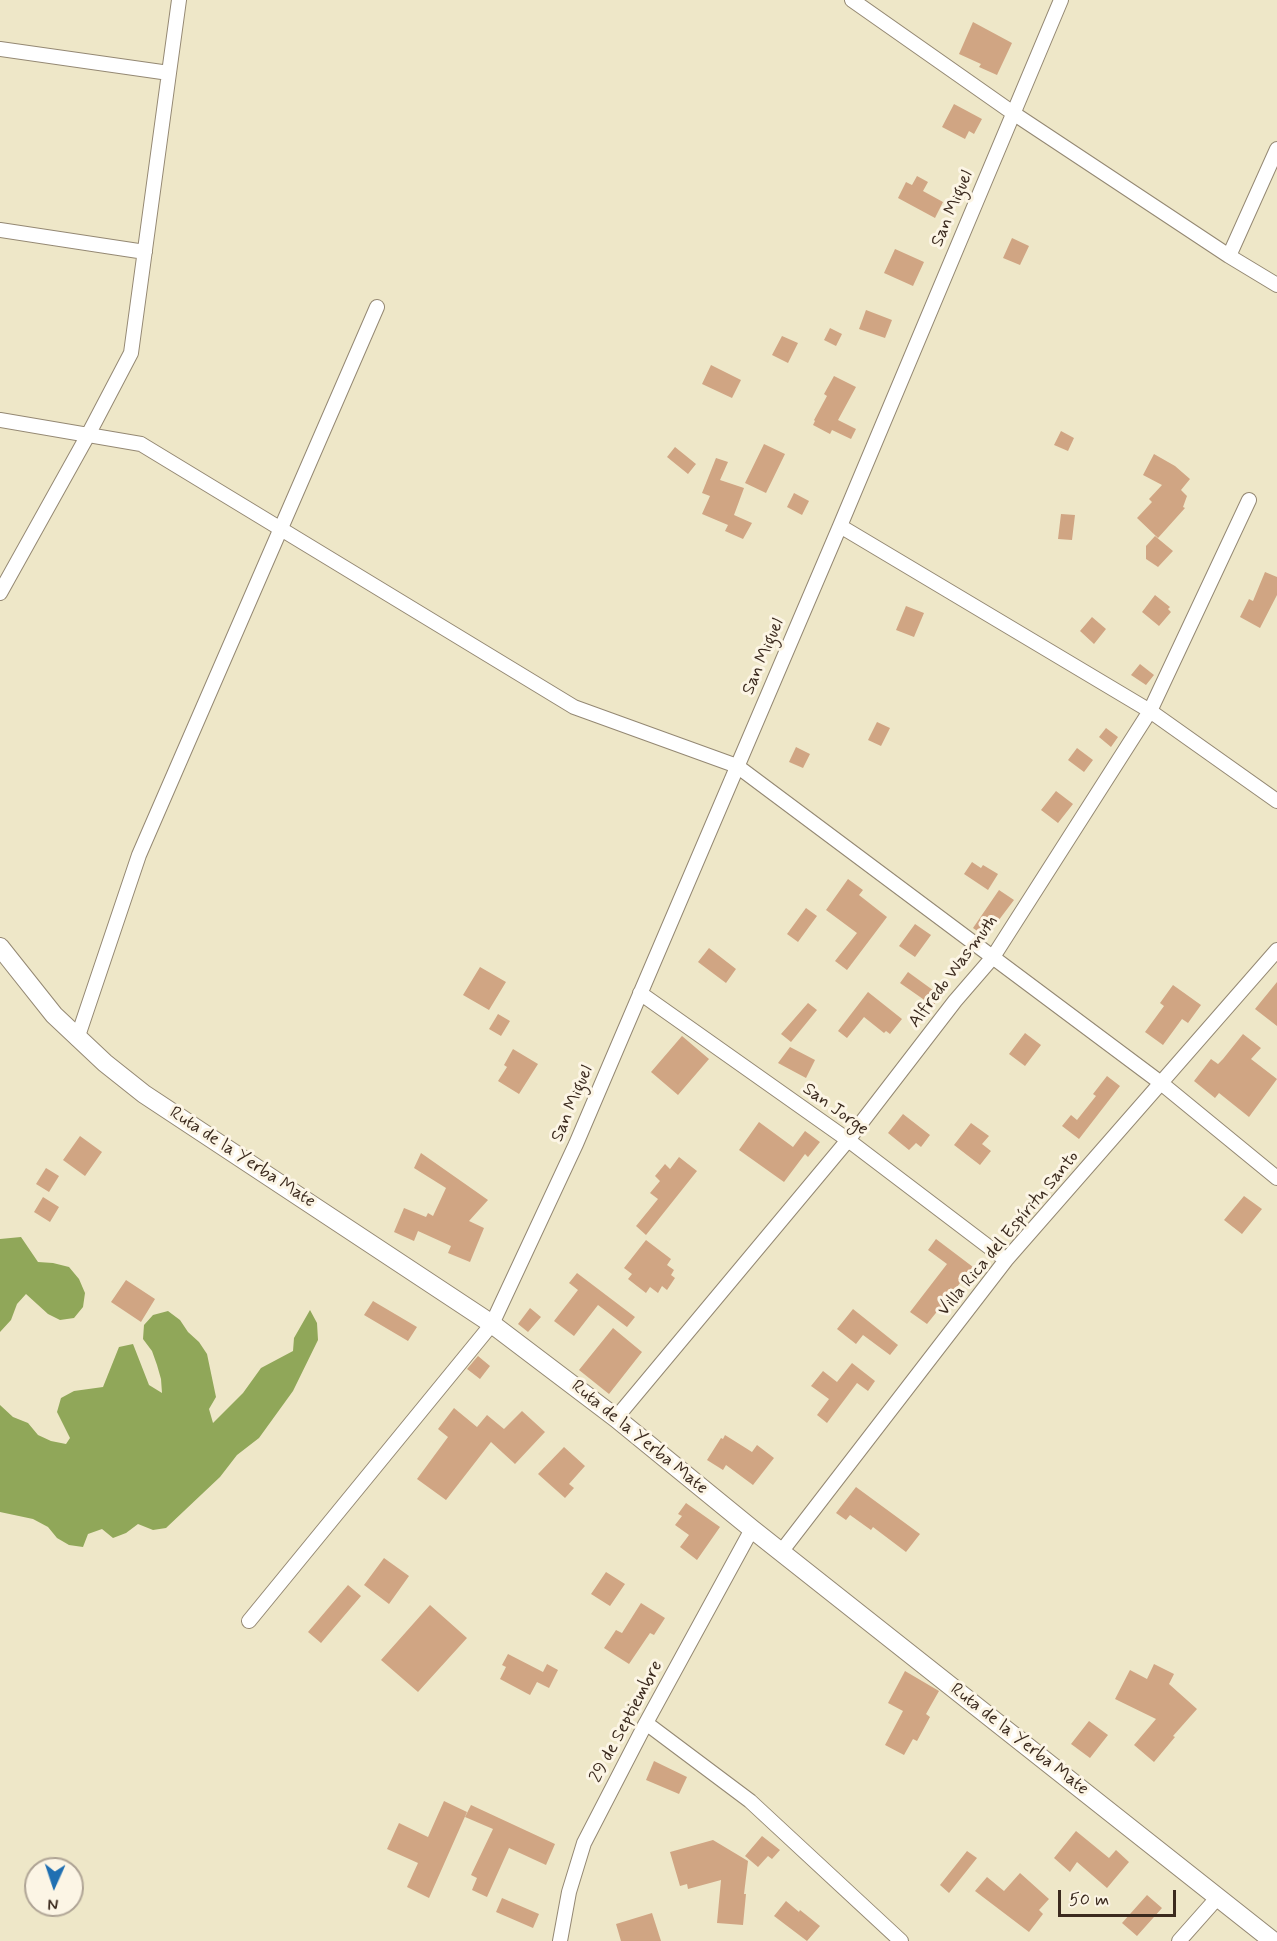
<!DOCTYPE html>
<meta charset="utf-8">
<style>
body{margin:0}
#map{position:relative;width:1277px;height:1941px;overflow:hidden;background:#eee7c8;font-family:Mynerve,sans-serif}
canvas{display:block}
.north{position:absolute;left:24px;top:1857px;width:60px;height:60px;box-sizing:border-box;background:#fcf5e5;border:2px solid #afa495;border-radius:50%;rotate:183deg;font-size:16px;font-weight:700;line-height:24px;text-align:center;color:#3b2a1e}
.north::after{content:'';display:block;margin:auto;width:21px;height:27px;background:#1f6fb2;clip-path:polygon(50% 0,100% 100%,50% 72%,0 100%)}
.scale{position:absolute;left:1058px;top:1890px;width:118px;height:27px;box-sizing:border-box;border:3px solid #3b2a1e;border-top:0;padding-left:8px;font-size:18px;line-height:21px;white-space:nowrap;color:#3b2a1e;-webkit-text-stroke:4px #fcf5e5;paint-order:stroke}
</style>
<div id="map">
<canvas width="1277" height="1941"></canvas>
<div class="north">N</div>
<div class="scale">50 m</div>
</div>
<script>
const ctx = document.querySelector('canvas').getContext('2d');
ctx.lineJoin = 'round';
function fillPath(path, color) { ctx.fillStyle = color; ctx.fill(path, 'evenodd'); }
const toPath = rows => new Path2D(rows.map(r => 'M' + r).join(''));
function stroke(path, color, width, dash) { ctx.strokeStyle = color; ctx.lineWidth = width; ctx.lineCap = dash ? 'butt' : 'round'; ctx.setLineDash(dash || []); ctx.stroke(path); }
function label(font, color, halo, rows, align = 'center') {
  ctx.font = font + ' Mynerve,sans-serif'; ctx.lineWidth = 6; ctx.setLineDash([]); ctx.textBaseline = 'middle'; ctx.strokeStyle = halo; ctx.fillStyle = color; for (const [text, x, y, turn = 0] of rows) {
    ctx.save(); ctx.translate(x, y); ctx.rotate((+turn || 0) * Math.PI / 180); ctx.textAlign = isNaN(turn) ? turn : align; if (halo) ctx.strokeText(text, 0, 0); ctx.fillText(text, 0, 0); ctx.restore();
  }
}
fillPath(toPath([
 [21,1237,38,1262,53,1263,69,1267,79,1279,85,1293,83,1307,74,1318,60,1320,48,1314,26,1294,17,1304,11,1320,0,1332,0,1239],
 [310,1310,317,1323,318,1340,293,1391,259,1438,237,1455,220,1477,166,1528,153,1530,138,1524,126,1533,113,1538,102,1529,88,1534,83,1547,69,1545,57,1538,48,1527,33,1519,0,1512,0,1405,13,1417,28,1423,38,1435,51,1441,66,1444,70,1438,57,1412,61,1398,74,1391,103,1387,119,1347,133,1344,149,1385,162,1393,161,1379,157,1365,152,1351,143,1339,144,1325,153,1315,168,1311,180,1320,188,1332,199,1342,207,1354,216,1397,209,1409,213,1423,243,1393,261,1368,293,1351,294,1338]
]), '#90a759');
fillPath(toPath([
 [973,22,1012,43,997,75,979,67,981,64,959,54],
 [954,104,982,119,974,134,969,131,965,139,942,127],
 [917,176,928,182,923,191,943,202,935,218,898,198,906,182,912,185],
 [1012,238,1029,246,1020,265,1003,258],
 [895,249,924,262,913,286,884,273],
 [866,310,892,320,885,338,859,329],
 [830,328,842,334,836,346,824,340],
 [782,336,798,343,788,363,772,355],
 [711,365,741,380,732,398,702,384],
 [834,376,856,387,838,420,856,429,851,439,832,430,830,434,813,425,815,421,814,420,827,396,824,394],
 [1061,431,1074,438,1068,451,1054,445],
 [764,444,785,454,766,493,745,483],
 [675,447,696,464,688,474,667,457],
 [1154,454,1175,466,1190,479,1181,490,1187,496,1183,507,1185,508,1158,538,1137,518,1152,502,1149,499,1162,485,1143,475],
 [716,458,728,462,720,480,744,488,734,515,752,523,743,539,725,531,728,525,702,514,710,496,702,493],
 [794,493,809,501,802,515,787,507],
 [1061,514,1075,515,1072,540,1058,539],
 [1155,536,1173,551,1158,567,1146,559,1146,546],
 [1265,572,1277,577,1277,595,1260,628,1240,617,1249,599,1253,601],
 [1155,595,1170,607,1168,609,1171,612,1159,626,1142,612],
 [906,606,924,613,914,637,896,630],
 [1092,617,1106,629,1094,644,1080,631],
 [1140,664,1154,675,1146,685,1131,675],
 [877,722,890,728,881,746,868,740],
 [1106,728,1118,737,1111,747,1099,737],
 [796,747,810,754,803,768,789,762],
 [1077,748,1093,760,1084,772,1068,760],
 [1056,791,1073,804,1058,823,1041,810],
 [972,862,981,868,983,865,998,874,988,890,964,874],
 [848,879,863,890,859,895,887,917,847,970,835,961,857,933,826,910],
 [999,890,1014,900,986,937,973,928],
 [806,908,817,916,798,942,787,934],
 [915,924,931,935,915,957,899,946],
 [709,948,736,969,726,983,698,962],
 [480,967,506,982,489,1010,463,995],
 [908,972,941,996,933,1006,900,983],
 [1277,982,1277,1026,1255,1009],
 [1173,985,1201,1005,1188,1023,1182,1019,1163,1045,1145,1032,1164,1006,1160,1003],
 [868,992,902,1019,890,1034,886,1031,884,1033,864,1017,847,1038,838,1031],
 [808,1003,817,1010,791,1042,781,1034],
 [498,1014,510,1021,501,1036,489,1029],
 [1025,1033,1041,1045,1025,1066,1009,1054],
 [1243,1034,1261,1048,1251,1059,1277,1079,1249,1117,1219,1093,1215,1098,1194,1081,1211,1059,1218,1064,1223,1059],
 [682,1036,709,1059,678,1095,651,1072],
 [790,1047,815,1060,806,1078,778,1063],
 [513,1049,538,1064,519,1094,498,1081,507,1067,504,1065],
 [1107,1076,1120,1086,1079,1139,1062,1126,1071,1115,1077,1120,1096,1096,1093,1094],
 [903,1114,930,1135,921,1147,916,1143,909,1150,888,1133],
 [759,1122,793,1147,805,1131,820,1142,808,1157,805,1154,784,1182,739,1150],
 [971,1123,989,1136,982,1144,991,1151,980,1165,954,1145],
 [80,1136,102,1152,85,1176,63,1160],
 [421,1153,488,1200,469,1221,484,1228,470,1262,448,1253,451,1246,418,1231,414,1241,394,1232,404,1208,426,1217,428,1213,433,1216,446,1188,414,1168],
 [679,1157,697,1171,646,1235,636,1226,658,1199,650,1193,660,1181,655,1176,665,1164,670,1169],
 [46,1168,59,1176,49,1192,36,1184],
 [1244,1196,1262,1209,1242,1234,1224,1220],
 [43,1197,59,1207,50,1222,34,1212],
 [936,1239,973,1267,927,1324,910,1312,947,1264,928,1250],
 [646,1240,671,1259,667,1265,674,1270,671,1275,675,1278,667,1290,662,1286,658,1293,650,1287,646,1293,628,1279,632,1274,624,1268],
 [577,1273,635,1317,627,1327,598,1305,574,1336,554,1321,578,1290,569,1283],
 [126,1280,155,1299,141,1322,111,1302],
 [373,1301,417,1327,408,1341,364,1315],
 [530,1308,541,1317,528,1332,518,1324],
 [853,1309,898,1345,890,1355,863,1335,856,1344,837,1329],
 [613,1328,642,1352,609,1394,579,1370],
 [478,1356,490,1366,480,1379,467,1369],
 [852,1363,875,1381,868,1391,857,1383,827,1423,817,1415,829,1399,811,1386,823,1371,837,1382],
 [454,1408,477,1427,487,1415,504,1429,522,1411,545,1432,515,1464,491,1442,446,1500,417,1479,448,1437,438,1429],
 [725,1435,752,1452,757,1445,774,1458,753,1485,726,1465,723,1470,707,1460,721,1438,723,1439],
 [564,1447,585,1466,569,1484,574,1488,565,1498,538,1474],
 [856,1487,920,1534,906,1552,873,1527,871,1530,850,1515,846,1520,836,1513],
 [686,1503,720,1527,697,1560,680,1547,689,1535,675,1525,682,1516,678,1514],
 [384,1558,409,1576,389,1604,364,1585],
 [606,1572,625,1584,610,1606,591,1594],
 [348,1585,361,1596,321,1643,308,1632],
 [641,1603,665,1618,654,1635,650,1633,629,1664,604,1648,616,1630,622,1633],
 [430,1605,467,1638,418,1692,381,1660],
 [508,1654,543,1672,547,1664,558,1670,549,1688,537,1682,530,1695,500,1679,506,1667,502,1665],
 [1154,1664,1174,1674,1169,1684,1197,1709,1173,1736,1175,1737,1154,1762,1134,1745,1156,1719,1115,1699,1130,1670,1147,1679],
 [905,1671,939,1691,926,1714,930,1717,917,1741,913,1739,904,1755,885,1745,903,1711,888,1703],
 [1089,1721,1108,1735,1090,1758,1071,1744],
 [654,1761,687,1777,679,1794,646,1780],
 [444,1801,467,1812,429,1898,407,1887,418,1863,387,1849,399,1823,428,1837],
 [471,1805,555,1844,546,1865,509,1848,487,1897,472,1890,477,1878,471,1875,493,1829,465,1817],
 [1076,1831,1109,1858,1116,1850,1129,1862,1107,1888,1077,1862,1070,1872,1054,1858],
 [762,1836,780,1850,772,1859,768,1856,758,1867,745,1856],
 [713,1840,748,1861,744,1894,746,1894,743,1925,717,1923,721,1880,688,1889,687,1884,680,1886,670,1852],
 [967,1851,977,1858,949,1893,940,1885],
 [1020,1873,1049,1899,1039,1910,1043,1914,1029,1932,975,1891,987,1877,1004,1891],
 [1147,1895,1162,1908,1137,1936,1122,1923],
 [502,1898,539,1914,533,1928,496,1912],
 [786,1901,799,1912,800,1910,820,1926,807,1941,774,1916],
 [652,1913,661,1941,621,1941,616,1924]
]), '#d0a583');
const street = toPath([
 [852,0,1013,113,1229,256,1277,285],
 [0,49,169,73,179,0],
 [0,230,145,252],
 [1229,256,1277,149],
 [0,420,141,444,574,707,737,766,1161,1083,1277,1178],
 [840,526,1150,711,1277,801],
 [0,593,88,435,131,353,169,73],
 [640,993,848,1140,1006,1260],
 [77,1039,139,855,377,307],
 [616,1418,848,1140,955,1001,993,957,1150,711,1249,500],
 [781,1552,1006,1260,1277,950],
 [249,1621,492,1324,576,1144,840,526,1061,0],
 [646,1723,750,1801,901,1941],
 [560,1941,569,1892,584,1843,646,1723,752,1529],
 [1179,1941,1218,1897]
]);
const secondary = toPath([
 [0,947,54,1015,105,1063,144,1094,492,1324,616,1418,752,1529,1273,1941]
]);
stroke(street, '#948873', 16);
stroke(secondary, '#948873', 20);
stroke(street, '#fff', 14);
stroke(secondary, '#fff', 18);
label('18px', '#3b2a1e', '#fcf5e5', [
 ["San Miguel",953,209,-67],
 ["San Miguel",764,657,-67],
 ["Alfredo Wasmuth",954,972,-53],
 ["San Miguel",573,1104,-67],
 ["San Jorge",835,1110,36],
 ["Ruta de la Yerba Mate",242,1158,33],
 ["Villa Rica del Espíritu Santo",1009,1234,-50],
 ["Ruta de la Yerba Mate",639,1438,39],
 ["29 de Septiembre",627,1722,-62],
 ["Ruta de la Yerba Mate",1019,1740,38]
]);
</script>
